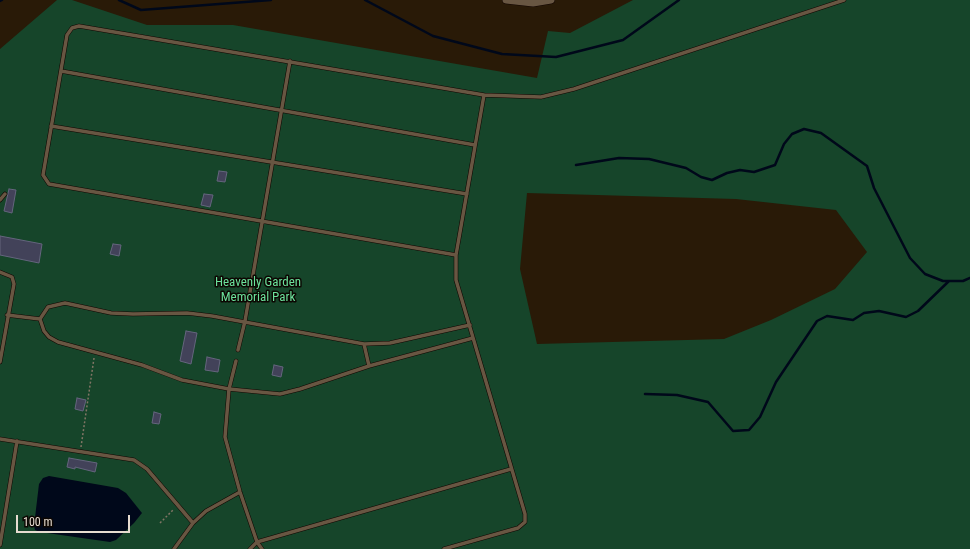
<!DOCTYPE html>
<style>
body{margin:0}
#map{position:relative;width:970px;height:549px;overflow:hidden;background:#291a07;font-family:"Roboto Condensed",sans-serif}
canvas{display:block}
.scale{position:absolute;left:16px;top:515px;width:114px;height:18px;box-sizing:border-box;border:2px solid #e6dcd0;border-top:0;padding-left:5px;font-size:12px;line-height:14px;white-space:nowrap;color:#e6dcd0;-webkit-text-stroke:3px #0c0602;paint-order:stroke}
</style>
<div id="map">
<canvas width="970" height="549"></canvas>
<div class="scale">100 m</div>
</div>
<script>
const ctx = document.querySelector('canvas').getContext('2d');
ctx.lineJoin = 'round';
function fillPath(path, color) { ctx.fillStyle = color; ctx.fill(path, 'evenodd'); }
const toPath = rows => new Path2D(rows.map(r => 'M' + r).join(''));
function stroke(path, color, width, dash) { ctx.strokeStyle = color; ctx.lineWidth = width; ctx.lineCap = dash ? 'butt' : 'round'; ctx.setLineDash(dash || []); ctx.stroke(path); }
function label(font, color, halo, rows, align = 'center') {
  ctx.font = font + ' "Roboto Condensed",sans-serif'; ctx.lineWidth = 3; ctx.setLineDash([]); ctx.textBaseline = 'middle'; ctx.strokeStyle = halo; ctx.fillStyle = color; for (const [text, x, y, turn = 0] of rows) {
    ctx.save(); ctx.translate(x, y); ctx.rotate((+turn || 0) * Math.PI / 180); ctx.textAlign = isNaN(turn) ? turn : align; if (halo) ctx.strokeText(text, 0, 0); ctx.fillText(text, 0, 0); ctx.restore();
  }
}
fillPath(toPath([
 [57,0,72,0,147,25,233,25,537,78,548,31,570,33,633,0,970,0,970,549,0,549,0,49],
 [527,193,736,199,836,210,867,252,835,289,771,320,724,339,537,344,520,269]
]), '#16452a');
fillPath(toPath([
 [49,476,118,488,126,493,142,513,134,523,116,540,110,542,40,532,35,530,34,526,39,484,43,478]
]), '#00081a');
stroke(toPath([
 [119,0,141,10,271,0],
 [365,0,433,36,502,54,556,57,623,40,679,0],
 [0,1,2,0],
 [576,165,619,158,649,159,686,168,701,177,712,180,727,173,740,170,754,172,775,165,784,144,792,134,804,129,821,133,867,166,874,188,910,258,925,274,943,281,963,281,970,278],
 [645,394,677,395,708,402,733,431,749,430,760,417,776,382,817,321,827,316,853,320,864,313,879,311,906,317,918,311,949,281]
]), '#00081a', 2.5);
const building = toPath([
 [219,171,227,172,225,182,217,181,219,171],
 [9,189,16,190,12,213,4,211,9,189],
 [204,194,213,195,210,207,201,205,204,194],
 [0,236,42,244,39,263,0,255,0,236],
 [113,244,121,245,119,256,110,254,113,244],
 [186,331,197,333,191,364,180,361,186,331],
 [207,357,220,360,218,372,205,370,207,357],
 [274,365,283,367,281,377,272,375,274,365],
 [77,398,86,400,83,411,75,409,77,398],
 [154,412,161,414,159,424,152,423,154,412],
 [69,458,97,463,95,472,75,467,75,469,67,467,69,458]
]);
fillPath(building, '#424259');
stroke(building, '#64657d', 1);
const service = toPath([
 [61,71,475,145],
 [51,126,467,194],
 [0,200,5,194],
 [456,255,49,184,43,175,67,35,72,28,79,26,484,95,541,97,574,89,844,0],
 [0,272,12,277,14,284,0,362],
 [7,315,40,319],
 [470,325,390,343,364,344,212,316,187,313,133,314,111,313,65,303,48,307,40,319,44,331,49,337,58,342,142,365,182,380,229,389,280,394,300,389,369,366,473,338],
 [364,344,369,366],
 [238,350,245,321,290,61],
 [236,361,229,389,225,437,240,492,257,542,262,549],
 [0,439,134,460,147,469,193,523],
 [0,545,17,441],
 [174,549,193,523,206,511,240,492],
 [250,549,257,542,511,469],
 [444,549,518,528,525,522,525,514,456,280,456,255,484,95]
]);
const minor = toPath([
 [506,0,533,3,551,0]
]);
stroke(service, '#110500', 4.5);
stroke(minor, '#110500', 8);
stroke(toPath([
 [81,447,94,358],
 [160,523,174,509]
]), '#817565', 1.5, [2, 2]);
stroke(service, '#685642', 3.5);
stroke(minor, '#685642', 7);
label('13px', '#6be19b', '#0c0602', [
 ["Heavenly Garden",258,283],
 ["Memorial Park",258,298]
]);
</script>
